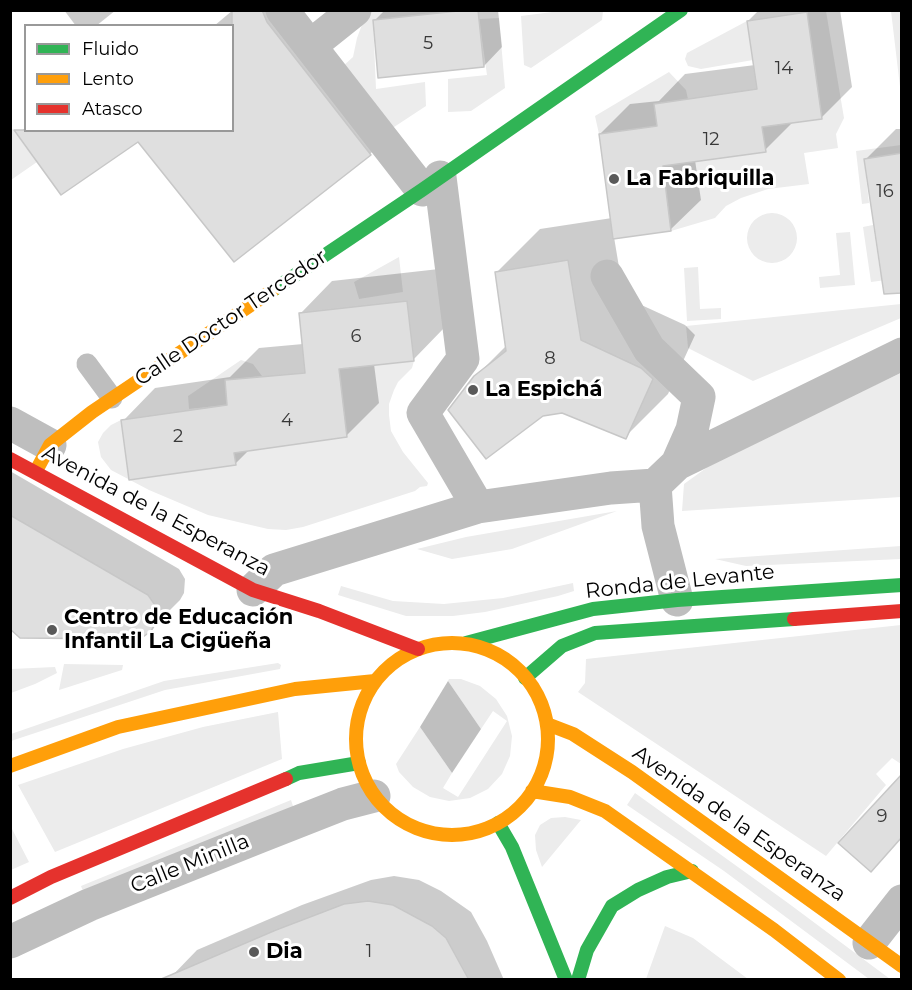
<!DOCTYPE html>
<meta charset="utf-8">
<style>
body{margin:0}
#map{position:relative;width:912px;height:990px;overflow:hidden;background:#fff;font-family:Montserrat,sans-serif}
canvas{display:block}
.frame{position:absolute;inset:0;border:12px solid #000;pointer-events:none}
.legend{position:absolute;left:24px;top:24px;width:210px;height:108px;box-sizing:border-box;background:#fff;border:2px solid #999;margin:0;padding:8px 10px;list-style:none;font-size:18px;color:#000}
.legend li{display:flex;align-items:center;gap:12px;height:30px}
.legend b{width:30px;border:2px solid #999}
</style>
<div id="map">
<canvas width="912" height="990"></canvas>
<div class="frame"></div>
<ul class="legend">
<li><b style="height:8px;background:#30b455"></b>Fluido</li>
<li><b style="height:8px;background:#ff9f0a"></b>Lento</li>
<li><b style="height:8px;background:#e5322d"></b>Atasco</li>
</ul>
</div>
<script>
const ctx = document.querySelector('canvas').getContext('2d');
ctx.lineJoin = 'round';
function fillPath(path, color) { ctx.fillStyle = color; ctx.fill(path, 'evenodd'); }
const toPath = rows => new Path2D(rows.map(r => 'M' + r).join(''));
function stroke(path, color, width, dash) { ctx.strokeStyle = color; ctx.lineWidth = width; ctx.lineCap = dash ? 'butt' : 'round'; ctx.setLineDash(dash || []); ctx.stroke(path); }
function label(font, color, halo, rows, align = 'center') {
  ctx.font = font + ' Montserrat,sans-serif'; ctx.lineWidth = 6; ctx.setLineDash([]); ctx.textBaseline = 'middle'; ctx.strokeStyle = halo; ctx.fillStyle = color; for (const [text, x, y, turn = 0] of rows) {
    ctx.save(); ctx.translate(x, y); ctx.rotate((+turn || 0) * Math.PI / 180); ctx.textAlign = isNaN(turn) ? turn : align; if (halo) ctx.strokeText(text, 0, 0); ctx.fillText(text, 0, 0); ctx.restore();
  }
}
fillPath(toPath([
 [379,10,452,11,452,12,373,20,376,89,425,82,426,106,391,129,342,67,353,57,357,38,363,22,370,12],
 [560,11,603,11,602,20,531,68,524,65,521,16],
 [826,11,844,118,836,134,838,148,804,153,809,184,768,189,741,198,726,206,715,218,671,231,663,166,765,152,762,127,822,119,807,12],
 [891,11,901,11,901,95],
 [499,18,505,88,471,111,448,112,448,79,487,75,479,19],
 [747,21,753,60,701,69,688,66,685,59,687,53],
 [669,72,686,90,688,99,654,104,657,126,599,134,595,116],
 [10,126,37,162,11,180,10,180],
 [901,145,901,153,864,159,869,203,862,204,856,151],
 '747 238a25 25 0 1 1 50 0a25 25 0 1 1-50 0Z',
 [873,225,880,271,901,269,901,278,871,282,863,227],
 [850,232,855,285,820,288,819,277,840,275,836,233],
 [399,257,403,292,359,299,354,282],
 [698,267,700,309,721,308,721,319,687,321,684,268],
 [901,304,901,318,753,381,688,348,686,326],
 [241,360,253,364,262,376,226,380,227,405,189,409,188,396],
 [414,361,412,368,398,382,394,390,389,404,389,415,391,431,403,452,428,483,427,486,420,487,415,491,303,527,286,530,268,529,208,515,149,490,111,470,101,457,98,442,103,433,111,425,121,420,130,480,236,465,234,453,347,437,339,369],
 [901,373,901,497,682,511,684,484,720,458],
 [617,511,512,549,452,559,417,549,466,537],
 [901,546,901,559,746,566,715,559],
 [573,583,574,591,558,596,485,612,453,616,406,616,338,595,341,586,393,601,444,604,503,598],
 [901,625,901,764,892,758,876,774,886,785,826,856,578,692,585,683,586,659],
 [278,663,281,665,280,669,165,690,11,741,11,734,164,681],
 [64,664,123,665,122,670,59,690],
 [55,667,57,673,35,684,11,693,11,669],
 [449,679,461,679,480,686,496,699,507,716,512,736,510,756,502,774,488,789,470,798,449,801,430,797,413,787,399,772,396,764,420,727,452,773,443,788,458,797,507,721,493,711,481,729,448,681],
 [278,712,282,759,55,852,18,785,123,749,203,727],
 [635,793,788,903,890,979,869,979,724,871,627,805],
 [291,800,294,809,84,894,81,886],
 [565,817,581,820,542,867,536,850,535,835,540,825,551,818],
 [11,827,29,862,11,870,10,870],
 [665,926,693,938,748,979,646,979]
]), '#ececec');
fillPath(toPath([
 [448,681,481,729,452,773,420,727]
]), '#bfbfbf');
fillPath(toPath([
 [64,10,116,10,96,26,76,26],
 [233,10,278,10,381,143,370,154,18,134,26,127,26,130,232,130,232,26,214,26],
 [385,10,498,10,502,47,484,66,374,21],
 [759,10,840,10,852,87,822,117,794,121,765,150,695,160,701,200,671,229,614,237,624,297,685,325,695,335,668,394,625,437,475,377,507,345,497,272,540,229,612,218,600,134,630,104,659,101,685,74,755,65,748,21],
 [896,129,902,129,902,267,866,159],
 [439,269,445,327,413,360,374,364,379,403,346,436,250,449,236,463,131,478,123,421,155,388,230,377,259,348,303,344,300,314,332,281],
 [10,471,179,569,185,579,184,593,180,600,150,630,10,632],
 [394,876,419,880,441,891,471,912,487,941,504,980,168,980,197,950,302,905,371,880]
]), '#0003');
const building = toPath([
 [232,10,262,10,267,22,371,155,234,262,138,142,61,195,14,130,232,130,232,10],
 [467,10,478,10,484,67,378,78,373,20,467,10],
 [807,12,822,119,762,127,766,152,663,166,671,231,613,239,599,134,657,126,654,104,757,89,747,21,807,12],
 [902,153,902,293,884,294,864,159,902,153],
 [568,260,581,340,641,368,653,379,626,439,562,413,543,416,486,459,448,410,474,376,506,351,495,272,568,260],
 [407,301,414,361,339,369,347,437,234,453,236,465,129,480,121,420,227,405,225,380,305,373,299,313,407,301],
 [10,515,148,595,157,608,156,623,151,631,143,637,135,639,20,638,10,629,10,515],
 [902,774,902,837,871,872,838,843,902,774],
 [368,901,393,905,432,926,446,938,469,980,159,980,276,930,344,904,368,901]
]);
fillPath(building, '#dfdfdf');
stroke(building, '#c7c7c7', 1.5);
stroke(toPath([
 [87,364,112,398]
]), '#bebebe', 21);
stroke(toPath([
 [282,10,422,190],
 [310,46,355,10],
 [440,177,463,359,423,413,478,507],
 [607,276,649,349,699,397,692,430,677,464],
 [10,423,50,445],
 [655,485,677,464,902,354],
 [655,485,658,526,677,600],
 [253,590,274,570,478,507,611,488,655,485],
 [10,942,89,905,259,837,343,804,374,796],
 [869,943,902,901]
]), '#bebebe', 33);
stroke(toPath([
 [273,290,422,190,681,10],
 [466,643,593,609,677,600,902,585],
 [525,678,562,646,595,633,794,619],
 [286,779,299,773,359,763],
 [498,823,512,847,566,980],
 [578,980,587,950,612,906,638,890,667,877,692,871]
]), '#30b455', 14);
stroke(toPath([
 [36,471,50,445,92,412,273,290],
 '356 739a96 96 0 1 1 192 0a96 96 0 1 1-192 0Z',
 [547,724,573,734,632,772,902,966],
 [10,766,118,727,295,689,375,681],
 [532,791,570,797,605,811,774,930,839,980]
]), '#ff9f0a', 14);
stroke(toPath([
 [10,459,253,590,319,611,418,649],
 [794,619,902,611],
 [10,898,51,877,286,779]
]), '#e5322d', 14);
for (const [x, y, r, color] of [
 [614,179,6,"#595959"],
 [473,390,6,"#595959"],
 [52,630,6,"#595959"],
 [254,952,6,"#595959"]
]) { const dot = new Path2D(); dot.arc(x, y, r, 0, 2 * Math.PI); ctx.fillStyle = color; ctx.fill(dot); stroke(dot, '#fff', 2); }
label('18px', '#383838', null, [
 ["5",428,44],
 ["14",784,69],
 ["12",711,140],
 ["16",885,192],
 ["6",356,337],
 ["8",550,359],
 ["4",287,421],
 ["2",178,437],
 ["9",882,817],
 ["1",369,952]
]);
label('bold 21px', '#000', '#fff', [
 ["La Fabriquilla",626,179],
 ["La Espichá",485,390],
 ["Centro de Educación",64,618],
 ["Infantil La Cigüeña",64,642],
 ["Dia",266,952]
], 'left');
label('21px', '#000', '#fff', [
 ["Calle Doctor Tercedor",231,318,-34],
 ["Avenida de la Esperanza",156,511,28],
 ["Ronda de Levante",680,582,-6],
 ["Avenida de la Esperanza",739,824,35],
 ["Calle Minilla",190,864,-22]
]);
</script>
